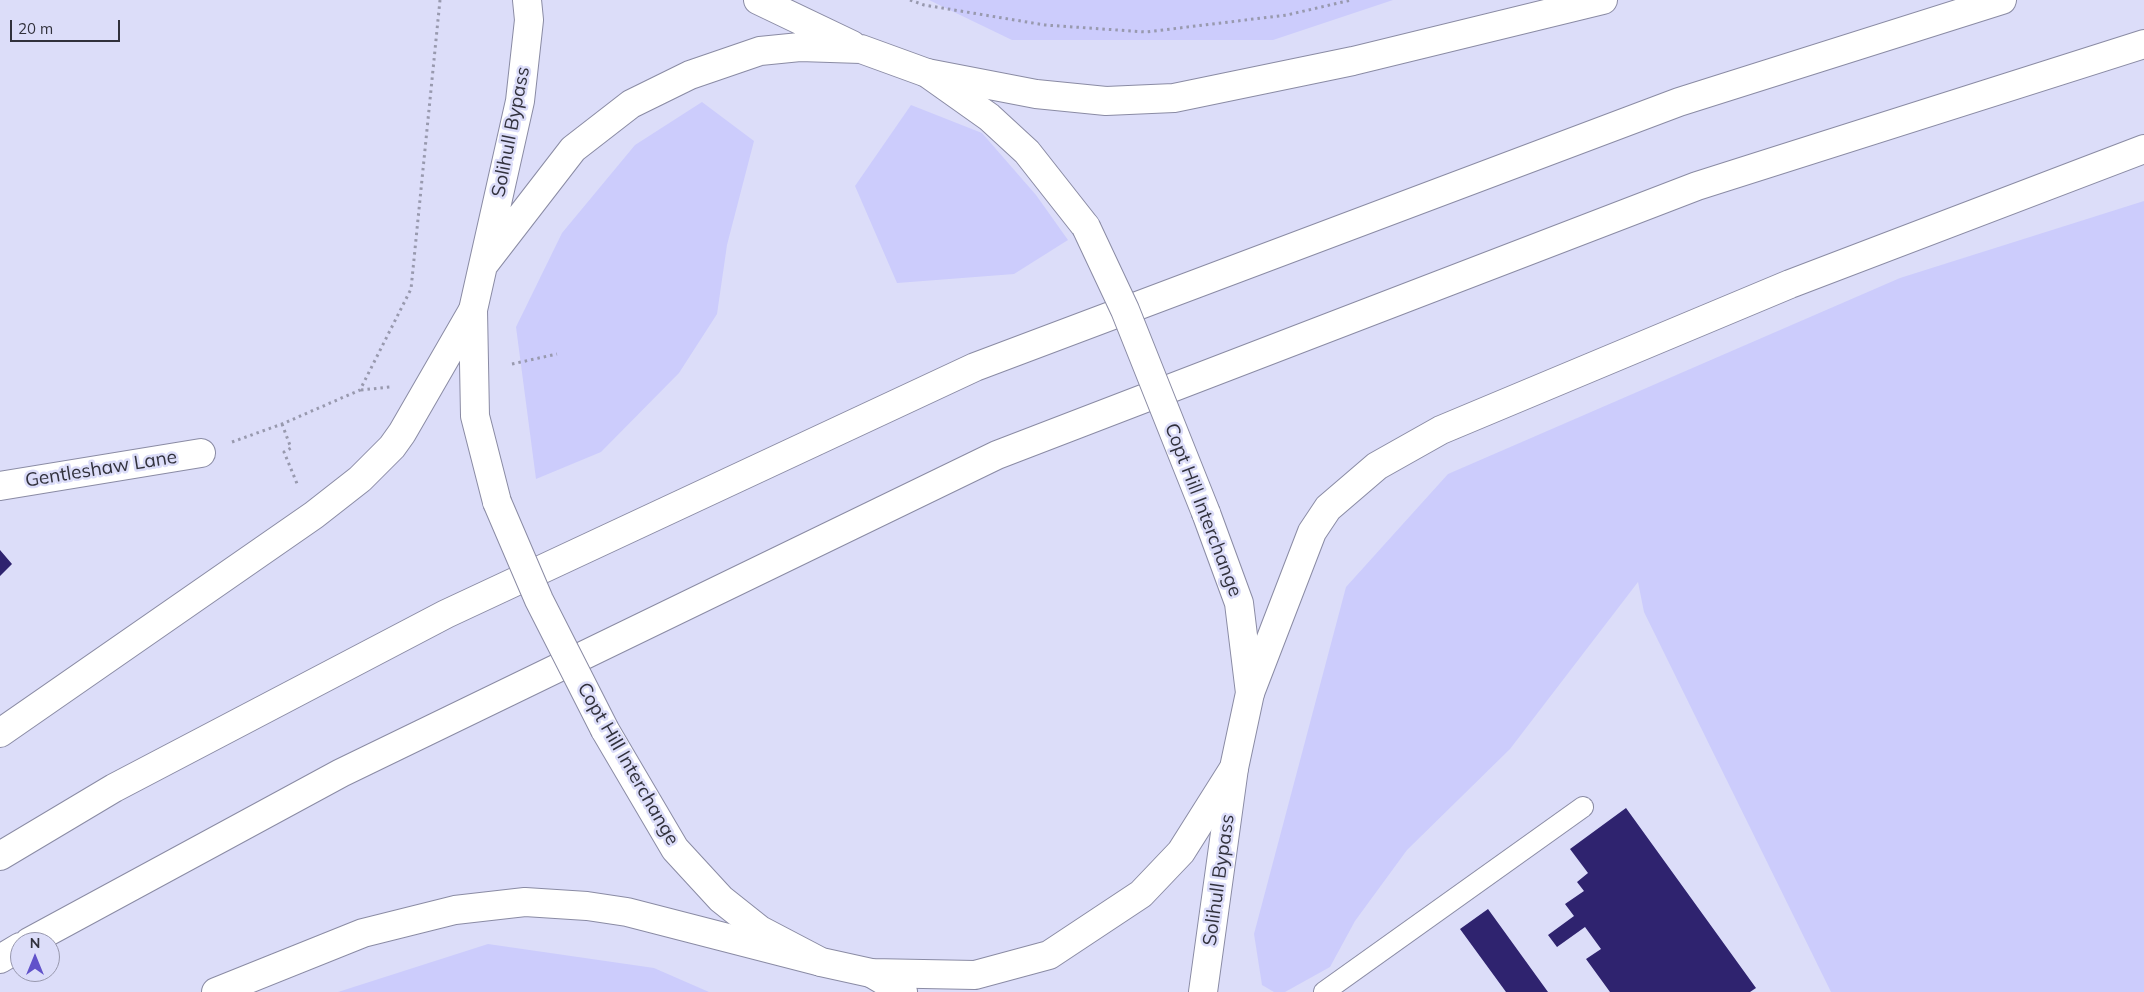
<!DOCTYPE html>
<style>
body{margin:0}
#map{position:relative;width:2144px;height:992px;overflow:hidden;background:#dcddf9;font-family:Mulish,sans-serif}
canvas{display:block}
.north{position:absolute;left:10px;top:932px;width:50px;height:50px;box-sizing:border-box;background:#dcddf9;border:1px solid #9898ad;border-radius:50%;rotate:0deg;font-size:14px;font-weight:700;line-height:20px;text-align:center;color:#31313c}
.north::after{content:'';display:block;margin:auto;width:18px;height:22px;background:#6152ca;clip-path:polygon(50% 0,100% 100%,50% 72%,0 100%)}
.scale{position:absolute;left:10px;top:20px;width:110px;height:22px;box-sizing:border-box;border:2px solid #31313c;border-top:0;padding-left:6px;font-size:15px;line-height:18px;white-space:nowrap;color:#31313c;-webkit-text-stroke:4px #dcddf9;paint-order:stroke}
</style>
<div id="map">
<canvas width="2144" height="992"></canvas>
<div class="north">N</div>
<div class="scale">20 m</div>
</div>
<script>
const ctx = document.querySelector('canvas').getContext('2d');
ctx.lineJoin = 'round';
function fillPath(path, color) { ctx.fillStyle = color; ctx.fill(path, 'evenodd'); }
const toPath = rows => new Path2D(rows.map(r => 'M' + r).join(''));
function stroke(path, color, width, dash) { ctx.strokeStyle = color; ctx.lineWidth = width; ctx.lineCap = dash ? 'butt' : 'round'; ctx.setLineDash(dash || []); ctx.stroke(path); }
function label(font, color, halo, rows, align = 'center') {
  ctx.font = font + ' Mulish,sans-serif'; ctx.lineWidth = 5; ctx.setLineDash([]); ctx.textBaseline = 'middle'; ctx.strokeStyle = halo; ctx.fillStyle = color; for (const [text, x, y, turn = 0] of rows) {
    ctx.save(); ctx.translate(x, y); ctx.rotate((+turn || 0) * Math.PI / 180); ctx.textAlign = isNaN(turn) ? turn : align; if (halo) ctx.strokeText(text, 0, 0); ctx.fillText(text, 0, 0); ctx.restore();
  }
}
fillPath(toPath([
 [929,0,1393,0,1273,40,1012,40],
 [702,102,754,141,727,245,717,314,679,373,601,452,536,479,516,327,562,233,635,145],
 [911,105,982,133,1036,195,1068,240,1014,274,897,283,855,186],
 [2144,201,2144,992,1831,992,1644,612,1638,582,1510,749,1407,850,1355,921,1330,967,1285,992,1274,992,1262,985,1254,934,1346,587,1448,474,1900,278],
 [488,944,654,968,709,992,338,992]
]), '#ccccfc');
fillPath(toPath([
 [0,550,12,564,0,576],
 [1626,808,1756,988,1750,992,1610,992,1586,959,1601,949,1585,927,1557,947,1548,935,1574,916,1565,904,1584,891,1577,882,1588,873,1570,849],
 [1488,909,1548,992,1506,992,1460,929]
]), '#2f236f');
const service = toPath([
 [1324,992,1583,807]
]);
const minor = toPath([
 [0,486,201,453]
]);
const primary = toPath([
 [871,973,903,992],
 [1203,992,1234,768]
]);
const trunk = toPath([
 [758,0,852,45],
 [485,263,573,149,631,104,690,75,760,51,800,47,861,49,927,73,989,117,1027,152,1086,227],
 [497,502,475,416,473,310,520,101,529,20,527,0],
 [605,730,675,849,721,899,760,930,821,962,871,973,975,975,1049,955,1141,894,1181,852,1234,768,1250,693,1239,603,1206,513]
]);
const motorway = toPath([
 [927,73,1036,94,1106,101,1174,98,1353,61,1603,0],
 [1250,693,1312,532,1328,508,1377,466,1441,430,1790,284,2144,149],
 [0,733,314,515,360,479,392,447,402,433,473,310],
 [0,856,114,788,446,614,975,367,1679,102,2002,0],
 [29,942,341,773,997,455,1697,186,2144,44],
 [0,959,20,947],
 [216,992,363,933,455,910,525,902,587,906,627,912,821,962]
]);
stroke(service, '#8a8ba4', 22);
stroke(minor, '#8a8ba4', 30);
stroke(primary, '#8a8ba4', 30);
stroke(trunk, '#8a8ba4', 30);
stroke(motorway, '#8a8ba4', 30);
stroke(toPath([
 [910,0,924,5,1045,25,1146,32,1287,15,1351,0],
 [512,364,557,354],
 [361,390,390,387],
 [282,424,291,448,284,452,298,486],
 [232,442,282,424,360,390,411,289,440,0]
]), '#9899ae', 3, [2.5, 4]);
stroke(service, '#fff', 20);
stroke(minor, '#fff', 28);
stroke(primary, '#fff', 28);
stroke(trunk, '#fff', 28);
stroke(motorway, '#fff', 28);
const trunkBridge = toPath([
 [1086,227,1125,310,1206,513],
 [497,502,539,600,605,730]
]);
stroke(trunkBridge, '#8a8ba4', 30, []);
stroke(trunkBridge, '#fff', 28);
label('19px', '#31313c', '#dcddf9', [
 ["Solihull Bypass",511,132,-79],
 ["Gentleshaw Lane",101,469,-9],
 ["Copt Hill Interchange",1203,510,69],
 ["Copt Hill Interchange",628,764,60],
 ["Solihull Bypass",1219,880,-82]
]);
</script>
